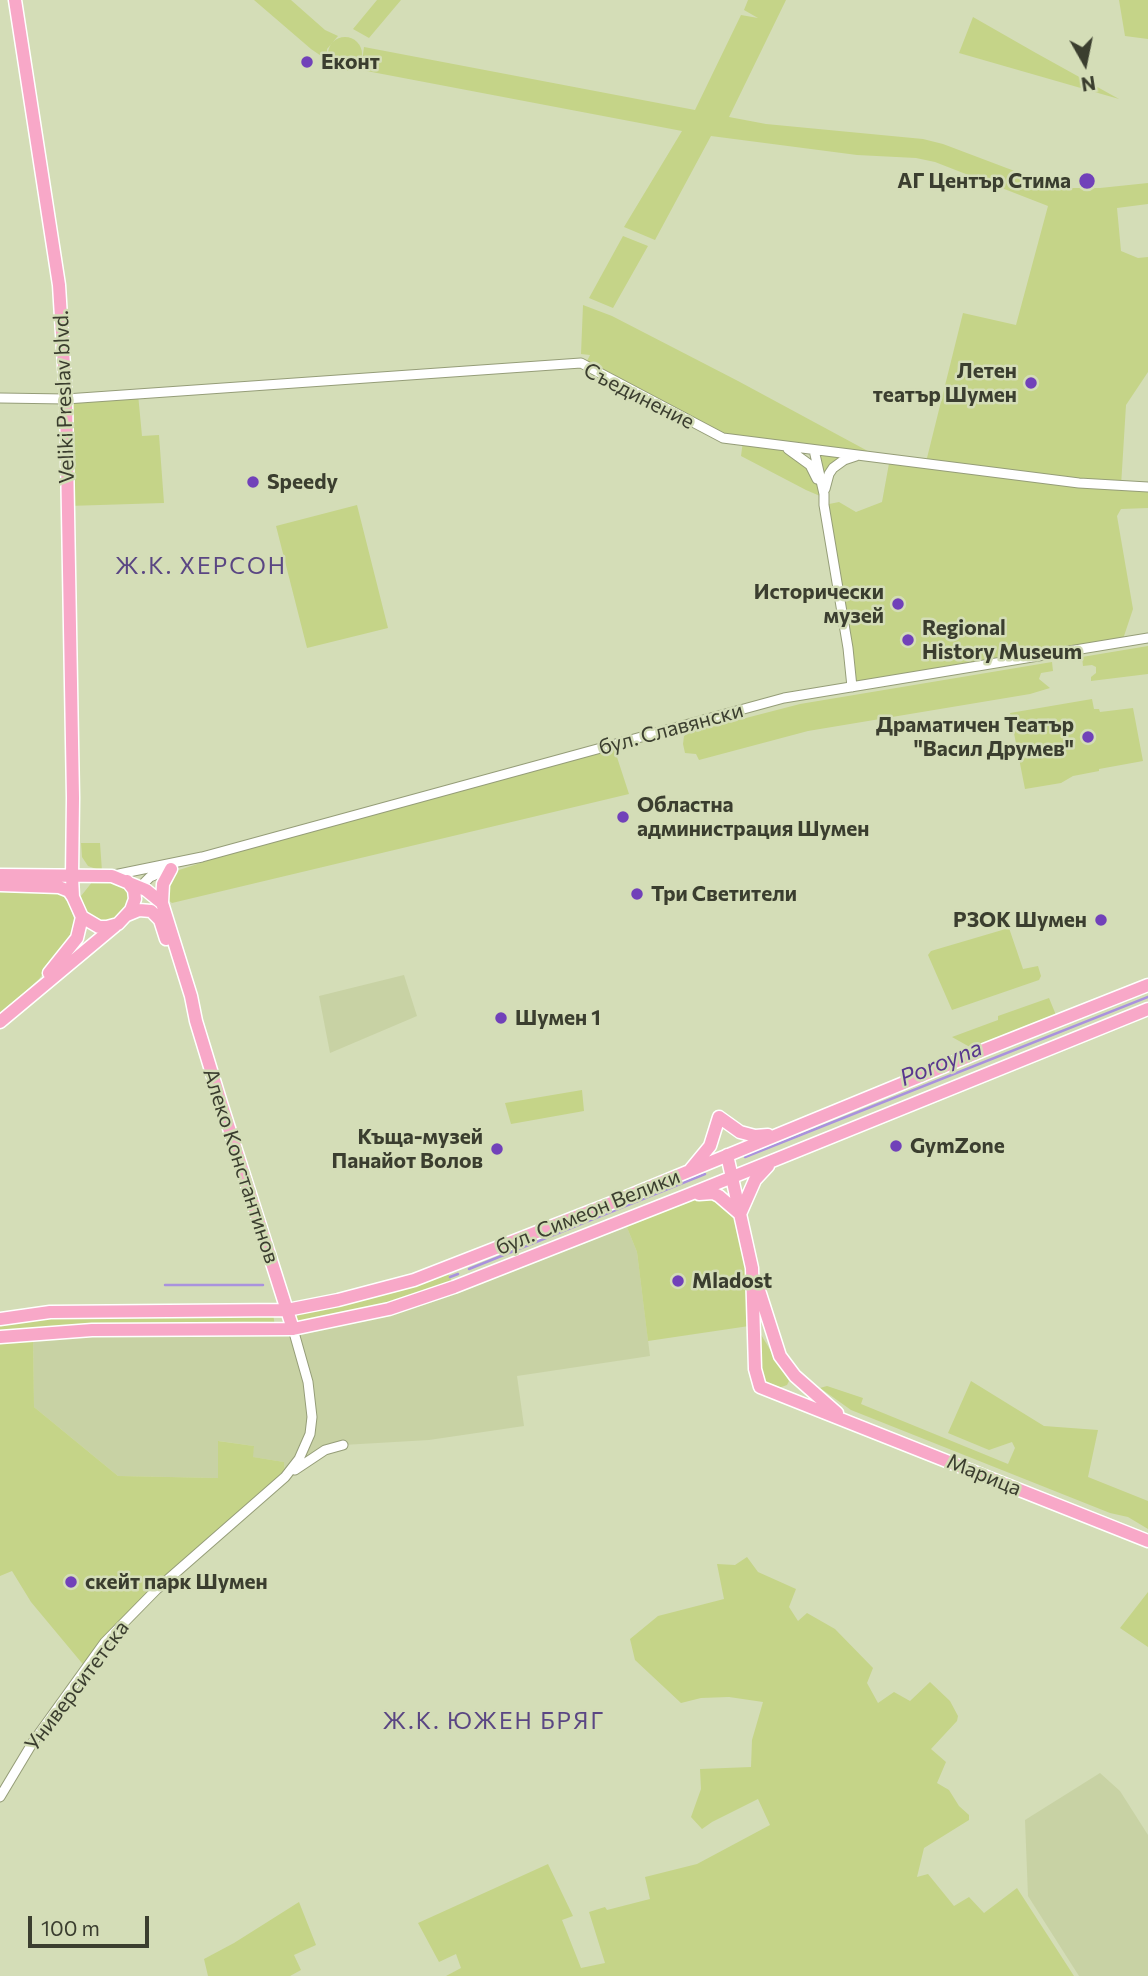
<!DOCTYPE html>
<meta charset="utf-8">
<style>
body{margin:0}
#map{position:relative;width:1148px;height:1976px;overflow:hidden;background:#d4ddb7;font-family:Commissioner,sans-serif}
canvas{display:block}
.north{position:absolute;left:1050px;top:28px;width:70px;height:70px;-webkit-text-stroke:5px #d4ddb7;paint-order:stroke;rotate:171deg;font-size:19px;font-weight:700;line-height:28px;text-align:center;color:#3b3e2f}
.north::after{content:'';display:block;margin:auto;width:24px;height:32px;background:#3b3e2f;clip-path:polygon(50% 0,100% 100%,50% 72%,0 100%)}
.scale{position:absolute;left:28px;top:1916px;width:121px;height:32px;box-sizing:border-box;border:4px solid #3b3e2f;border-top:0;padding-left:9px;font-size:21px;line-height:24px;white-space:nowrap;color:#3b3e2f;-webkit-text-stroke:5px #d4ddb7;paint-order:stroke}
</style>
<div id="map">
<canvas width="1148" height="1976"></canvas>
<div class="north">N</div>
<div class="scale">100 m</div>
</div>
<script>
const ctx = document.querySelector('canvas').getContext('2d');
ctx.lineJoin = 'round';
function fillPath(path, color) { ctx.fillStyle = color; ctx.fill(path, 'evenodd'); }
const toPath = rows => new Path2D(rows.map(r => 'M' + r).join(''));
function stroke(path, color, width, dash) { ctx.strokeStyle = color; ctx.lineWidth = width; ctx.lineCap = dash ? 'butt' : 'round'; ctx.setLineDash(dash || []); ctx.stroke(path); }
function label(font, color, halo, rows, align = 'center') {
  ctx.font = font + ' Commissioner,sans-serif'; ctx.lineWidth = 5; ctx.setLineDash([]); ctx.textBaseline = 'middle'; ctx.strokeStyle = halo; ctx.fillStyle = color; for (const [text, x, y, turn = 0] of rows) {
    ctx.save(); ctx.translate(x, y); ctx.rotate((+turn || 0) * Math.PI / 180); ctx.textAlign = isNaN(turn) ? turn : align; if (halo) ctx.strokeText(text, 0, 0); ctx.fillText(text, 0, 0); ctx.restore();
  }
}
fillPath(toPath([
 [404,975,417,1016,330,1053,319,996],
 [624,1220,637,1252,650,1356,517,1376,524,1426,429,1440,343,1445,285,1477,284,1462,252,1457,254,1446,219,1441,218,1478,118,1476,34,1407,33,1333,272,1330,354,1317],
 [1100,1773,1120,1791,1148,1835,1148,1976,1079,1976,1028,1896,1025,1820]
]), '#c8d2a4');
fillPath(toPath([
 [254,0,291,0,325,30,338,36,327,49,327,60,311,49],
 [377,0,401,0,369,38,353,29],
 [748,0,786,0,729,117,766,124,923,139,943,144,1041,181,1067,188,1100,188,1148,183,1148,204,1117,208,1121,251,1138,258,1148,257,1148,372,1126,405,1121,486,1148,487,1148,508,1121,509,1117,516,1133,609,1122,642,857,686,824,505,839,502,856,512,882,502,890,458,926,462,963,313,1016,325,1048,206,935,162,916,158,857,155,711,136,655,240,624,227,682,131,356,69,362,61,364,47,695,110,741,15,758,18,744,10],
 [1119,0,1148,0,1148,39,1125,36],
 [973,17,1036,53,1119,99,959,53],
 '328 54a17 17 0 1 1 34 0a17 17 0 1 1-34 0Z',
 [623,236,648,246,613,308,589,298],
 [583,305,612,316,738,381,877,456,861,455,837,464,824,494,814,450,783,446,796,454,817,479,820,496,806,490,741,456,743,441,723,438,585,365,590,355,581,354],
 [138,394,142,436,159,435,164,503,68,506,66,399],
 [357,505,388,628,307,648,276,526],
 [1148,646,1148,674,1091,681,1091,677,1096,673,1096,667,1092,665,1083,666,1082,657],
 [1052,662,1053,671,1041,673,1039,679,1050,688,1030,694,808,731,699,760,696,754,685,753,683,744,684,736,688,733,800,704],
 [1092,699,1094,709,1099,709,1100,712,1133,708,1143,761,1099,769,1099,771,1073,776,1061,783,1025,789,1010,713],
 [614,748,629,794,172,903,168,900,166,885,173,872,240,850],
 [81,843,100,843,102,871,88,866,82,857],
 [100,880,119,883,131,893,130,904,112,922,102,924,85,915,81,896,93,881],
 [0,890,52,892,63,896,69,903,75,922,75,934,51,961,39,979,0,1015],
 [1009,928,1023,969,1038,966,1041,976,1039,980,952,1010,928,955,931,951],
 [1049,998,1058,1020,984,1050,968,1046,952,1037,998,1020,998,1016],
 [582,1090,584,1111,511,1124,505,1103],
 [707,1193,740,1214,752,1268,749,1326,648,1341,637,1252,624,1220],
 [446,1268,454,1287,293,1329,287,1310],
 [273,1314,275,1326,0,1332,0,1322,49,1315],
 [33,1333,34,1407,118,1476,218,1478,218,1441,254,1446,253,1457,284,1462,285,1477,202,1549,86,1668,31,1602,12,1571,0,1576,0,1337],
 [760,1333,789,1381,787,1385,773,1390,761,1382],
 [971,1381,1044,1426,1098,1430,1088,1477,1148,1501,1148,1529,1128,1517,1110,1513,851,1410,820,1388,827,1386,863,1398,861,1404,1008,1464,1015,1448,1012,1442,989,1450,948,1433],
 [747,1557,758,1572,796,1589,789,1607,798,1621,807,1613,835,1629,873,1668,867,1683,878,1703,894,1692,910,1701,930,1682,950,1701,958,1716,957,1721,931,1749,946,1762,937,1783,949,1790,959,1806,969,1815,969,1820,924,1848,917,1877,928,1874,954,1906,969,1897,984,1913,1017,1888,1074,1976,446,1976,461,1968,456,1954,439,1962,418,1923,548,1864,573,1916,562,1920,581,1968,605,1963,589,1912,605,1907,607,1910,650,1899,645,1877,697,1864,770,1825,758,1799,712,1822,702,1829,691,1817,701,1789,700,1769,751,1767,752,1740,763,1702,729,1697,701,1698,681,1703,635,1660,630,1639,658,1616,724,1599,717,1564,735,1565],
 [1148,1592,1148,1647,1120,1628],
 [299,1902,316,1945,294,1955,301,1970,290,1976,208,1976,204,1959,234,1943]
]), '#c5d488');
stroke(toPath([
 [745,1157,1148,997],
 [469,1269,705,1174],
 [450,1277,458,1274],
 [165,1285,263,1285]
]), '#a992dd', 2.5);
const minor = toPath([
 [0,398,66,399,581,363,723,438,1079,483,1148,487],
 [788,449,810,465,817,479],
 [814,450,824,494,824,505,848,648,852,687],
 [825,489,829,474,833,468,844,460,856,456],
 [114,875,202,857,784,698,1148,638],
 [138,889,150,877,169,869],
 [295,1470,325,1450,343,1445],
 [0,1797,33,1742,105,1642,157,1589,285,1477,299,1459,310,1434,312,1417,308,1382,293,1329]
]);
const major = toPath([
 [15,0,59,285,66,399,73,798,72,877,73,897,82,917,99,927,107,927,118,924,131,910,135,899,134,890,127,881],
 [0,875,112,876,146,890,162,903,191,996,196,1021,221,1103,293,1329],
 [0,885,59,887,69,891,73,897],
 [162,903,163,884,171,869],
 [127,915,139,910,151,911,160,920,166,939],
 [49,973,77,938,82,917],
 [0,1022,115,926],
 [727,1155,752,1268,755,1369,760,1387,1148,1541],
 [691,1169,710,1146,719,1117,740,1132,755,1136,768,1135],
 [699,1194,713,1193,719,1196,740,1214,755,1180,768,1166],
 [756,1281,780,1356,795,1376,837,1413],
 [0,1319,50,1312,287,1310,338,1300,414,1280,609,1204,984,1050,1148,985],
 [0,1337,92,1330,293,1329,389,1309,454,1287,688,1195,1148,1009]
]);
stroke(minor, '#959d78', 11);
stroke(major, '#fff', 15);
stroke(minor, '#fff', 9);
stroke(major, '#f8a8c8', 12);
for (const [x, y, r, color] of [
 [307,62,7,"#7141b9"],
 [1087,181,9,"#7141b9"],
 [1031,383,7,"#7141b9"],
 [253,482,7,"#7141b9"],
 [898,604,7,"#7141b9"],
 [908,640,7,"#7141b9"],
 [1088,737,7,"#7141b9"],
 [623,817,7,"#7141b9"],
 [637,894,7,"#7141b9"],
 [1101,920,7,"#7141b9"],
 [501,1018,7,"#7141b9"],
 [896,1146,7,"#7141b9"],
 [497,1149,7,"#7141b9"],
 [678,1281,7,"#7141b9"],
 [71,1582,7,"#7141b9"]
]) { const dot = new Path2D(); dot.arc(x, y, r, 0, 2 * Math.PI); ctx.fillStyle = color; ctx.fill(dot); stroke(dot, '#d4ddb7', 2.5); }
label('bold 21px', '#3b3e2f', '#d4ddb7', [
 ["Еконт",321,62],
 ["АГ Център Стима",1071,181,"right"],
 ["Летен",1017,371,"right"],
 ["театър Шумен",1017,395,"right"],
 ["Speedy",267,482],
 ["Исторически",884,592,"right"],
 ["музей",884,616,"right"],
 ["Regional",922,628],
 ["History Museum",922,652],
 ["Драматичен Театър",1074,725,"right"],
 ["\"Васил Друмев\"",1074,749,"right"],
 ["Областна",637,805],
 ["администрация Шумен",637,829],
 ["Три Светители",651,894],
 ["РЗОК Шумен",1087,920,"right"],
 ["Шумен 1",515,1018],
 ["Къща-музей",483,1137,"right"],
 ["Панайот Волов",483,1161,"right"],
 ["GymZone",910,1146],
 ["Mladost",692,1281],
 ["скейт парк Шумен",85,1582]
], 'left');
label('21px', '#3b3e2f', '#d4ddb7', [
 ["Съединение",639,396,27],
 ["Veliki Preslav blvd.",64,397,-92],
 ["бул. Славянски",671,729,-15],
 ["Алеко Константинов",241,1166,72],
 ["бул. Симеон Велики",588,1212,-22],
 ["Марица",984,1475,22],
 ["Университетска",77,1686,-53]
]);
ctx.letterSpacing = '2px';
label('23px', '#5a4683', '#d4ddb7', [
 ["Ж.К. ХЕРСОН",201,566],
 ["Ж.К. ЮЖЕН БРЯГ",494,1721]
]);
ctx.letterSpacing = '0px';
label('italic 23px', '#58368e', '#d4ddb7', [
 ["Poroyna",941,1063,-22]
]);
</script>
